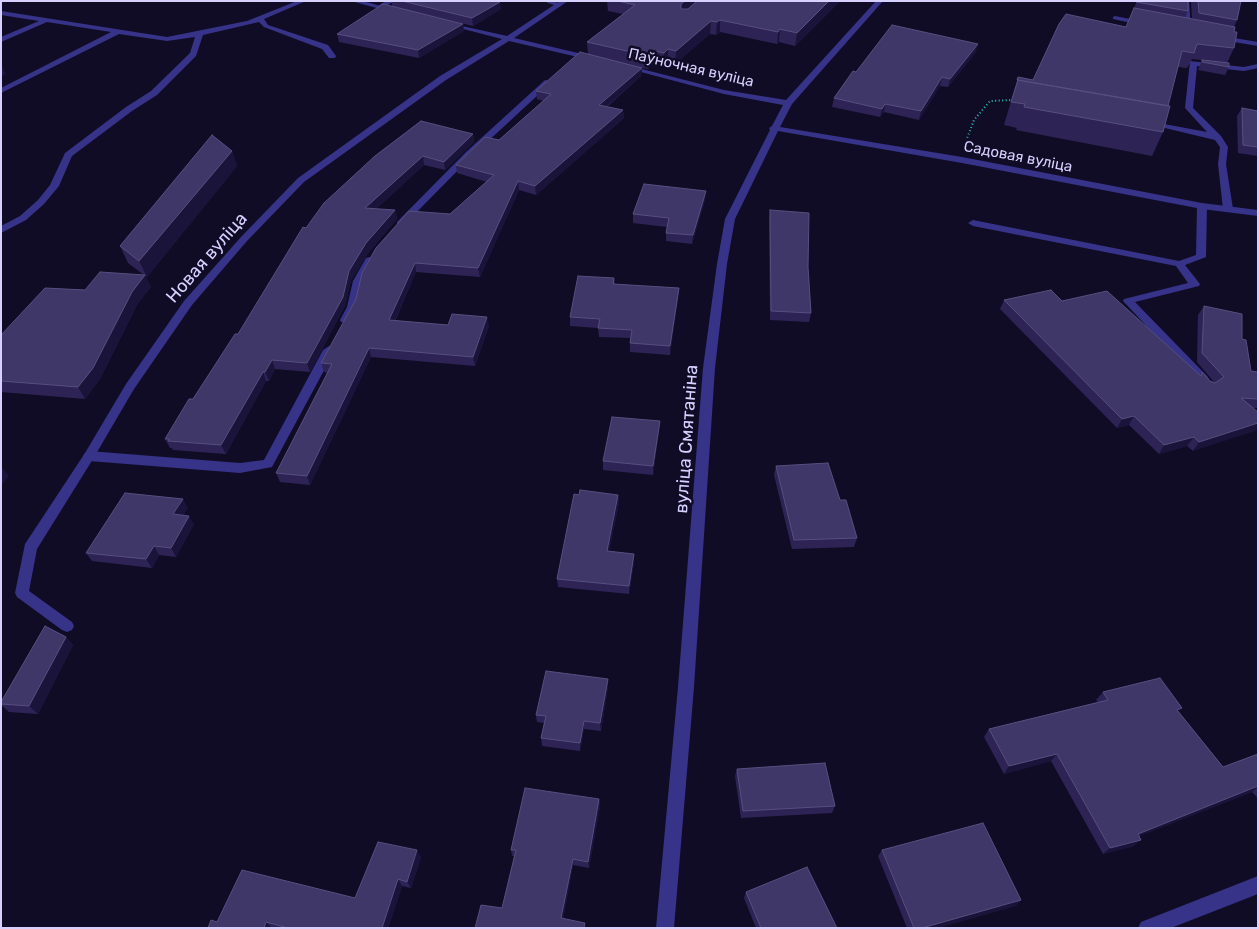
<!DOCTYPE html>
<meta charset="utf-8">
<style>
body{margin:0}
#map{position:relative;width:1259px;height:929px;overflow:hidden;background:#110c26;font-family:Rubik,sans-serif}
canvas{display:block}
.frame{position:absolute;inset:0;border:2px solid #d6d1ff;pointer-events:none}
</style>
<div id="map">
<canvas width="1259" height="929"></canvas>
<div class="frame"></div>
</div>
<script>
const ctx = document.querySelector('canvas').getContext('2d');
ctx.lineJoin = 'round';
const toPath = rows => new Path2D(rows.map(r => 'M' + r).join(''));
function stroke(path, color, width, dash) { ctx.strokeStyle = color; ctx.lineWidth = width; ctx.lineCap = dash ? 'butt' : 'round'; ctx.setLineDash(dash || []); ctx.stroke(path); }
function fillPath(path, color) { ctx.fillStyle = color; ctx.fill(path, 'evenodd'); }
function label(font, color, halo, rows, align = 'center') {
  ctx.font = font + ' Rubik,sans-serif'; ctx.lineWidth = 5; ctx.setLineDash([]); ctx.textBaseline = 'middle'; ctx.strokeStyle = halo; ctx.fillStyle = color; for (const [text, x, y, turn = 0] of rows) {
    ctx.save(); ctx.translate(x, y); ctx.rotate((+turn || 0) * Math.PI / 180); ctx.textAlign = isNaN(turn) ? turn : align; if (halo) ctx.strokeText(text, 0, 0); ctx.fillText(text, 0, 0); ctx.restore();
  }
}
stroke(toPath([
 [966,141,974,120,990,101,1012,100]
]), '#24c1b6', 2, [1, 2.5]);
fillPath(toPath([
 [297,1,306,1,264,19,268,25,328,45,336,56,335,58,329,58,322,49,264,27,259,22,203,35,196,56,157,95,132,111,72,156,59,186,44,204,26,220,1,233,1,226,20,216,38,200,50,185,65,153,126,107,151,91,190,53,195,37,167,41,119,34,1,93,1,88,111,32,47,22,1,42,1,37,39,21,1,15,1,11,167,37,247,21,297,1],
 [386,1,395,1,382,8,378,8,378,6,386,1],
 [543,1,554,1,562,5,559,7,543,1],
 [1183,1,1189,1,1191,31,1187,33,1183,31,1183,1],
 [1115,16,1145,22,1148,24,1145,26,1113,19,1113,17,1115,16],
 [1216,35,1258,42,1258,46,1216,39,1216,35],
 [1190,61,1244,67,1258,64,1258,68,1244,71,1197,66,1193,108,1221,136,1228,147,1226,164,1233,209,1231,211,1228,212,1223,209,1218,164,1220,147,1215,140,1144,123,1148,121,1207,132,1185,108,1190,61],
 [545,80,552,82,472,156,403,226,397,226,397,222,466,152,545,80],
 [1202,203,1207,206,1206,257,1185,265,1200,284,1199,286,1135,302,1207,376,1209,379,1207,382,1203,383,1199,382,1123,301,1124,299,1188,283,1176,266,973,226,968,223,973,220,1179,261,1196,255,1197,206,1202,203],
 [370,257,375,260,363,281,357,307,349,322,341,322,340,320,347,307,353,281,366,258,370,257],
 [329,346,335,350,272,467,240,473,89,461,85,459,83,456,85,453,89,451,240,463,264,460,323,350,329,346]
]), '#363389');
fillPath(toPath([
 [351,1,363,1,398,11,395,13,351,1],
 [560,1,568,1,514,38,595,57,595,61,509,41,446,80,304,182,247,241,192,305,134,389,93,459,37,549,29,591,72,622,74,626,72,630,67,632,62,630,17,597,15,593,25,544,85,453,126,384,184,301,241,237,298,178,440,76,502,39,444,24,444,22,507,36,560,1],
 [876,1,883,1,792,104,780,127,962,157,1202,203,1258,210,1258,216,1202,209,962,163,778,131,735,219,727,264,715,368,694,687,674,928,656,928,678,687,703,368,717,264,725,219,770,130,769,128,772,126,783,105,724,94,622,67,626,65,724,90,786,100,876,1],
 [1258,876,1258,894,1171,928,1138,928,1141,922,1258,876]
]), '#363389');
fillPath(toPath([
 [392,1,498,1,501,9,473,26,411,11,463,24,464,31,419,58,339,42,337,34,392,6],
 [607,1,840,1,795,46,779,42,777,44,720,32,716,35,710,34,675,64,668,62,664,66,654,64,648,69,642,68,641,76,607,107,623,110,624,118,536,195,519,190,480,277,416,272,395,321,448,325,489,326,475,366,371,357,310,485,280,482,276,473,328,373,324,372,321,363,450,214,487,182,457,173,456,165,499,140,544,101,537,99,536,91,588,54,587,42,623,14,608,11],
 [1137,1,1188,11,1185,18,1192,19,1191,1,1241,1,1237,20,1234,27,1234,48,1227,63,1229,67,1225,75,1198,70,1202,60,1192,59,1187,68,1178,67,1168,106,1163,132,1152,156,1016,130,1017,128,1004,125,1018,77,1033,80,1126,27],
 [976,52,948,87,940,86,919,120,884,112,880,117,832,107,834,98,856,72],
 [1242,108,1258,111,1258,156,1238,153,1237,116],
 [473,134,474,142,445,170,424,165,376,209,395,210,397,219,369,252,351,280,345,306,310,372,275,369,269,381,266,381,226,454,173,450,172,448,170,448,165,439,238,334,306,228,375,156],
 [232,151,237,166,147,277,145,276,151,287,138,303,100,379,85,399,1,392,1,335,85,290,144,275,128,263,120,246],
 [705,200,692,244,666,241,666,233,667,227,633,223,633,214],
 [770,210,808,267,811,313,809,322,770,320,769,219],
 [614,278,615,284,678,297,670,355,630,352,630,338,599,337,598,328,570,326,570,317],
 [1004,300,1062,301,1200,374,1202,372,1210,381,1214,382,1197,362,1198,315,1204,306,1242,339,1251,371,1258,372,1258,408,1253,408,1193,451,1187,446,1159,454,1129,425,1117,428,1000,309],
 [659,430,653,475,603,470,603,461],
 [776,466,840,500,857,538,854,547,792,549,774,475],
 [579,495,618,495,619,503,609,551,634,554,634,562,629,594,558,587,557,579],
 [188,508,183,515,194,524,176,557,159,555,152,568,92,561,86,553],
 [66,637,73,645,38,714,9,712,1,705,1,702],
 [608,687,601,731,584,729,580,751,542,746,541,738,544,723,537,722,536,715],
 [1103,692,1179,712,1223,767,1258,754,1258,798,1252,792,1139,836,1134,846,1103,854,1051,761,1004,774,984,737,989,729,1098,702,1096,700],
 [737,769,835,806,832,813,741,818,735,776],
 [599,799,600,806,589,868,573,865,563,919,502,908,514,856,512,856,511,850],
 [882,850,1021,900,1015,906,937,928,907,928,878,856],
 [421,857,411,888,402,886,388,928,208,928,217,922,355,898],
 [746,892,837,928,756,928,744,898]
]), '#2d2455');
fillPath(toPath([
 [685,1,698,1,681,17,681,4],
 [829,1,840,1,795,46,797,33],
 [500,2,501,9,473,26,472,18],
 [720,20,720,32,716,35,717,22],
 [711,21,710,34,675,64,676,51],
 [463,24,464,31,419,58,418,50],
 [780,29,779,42,777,44,778,32],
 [978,44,976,52,948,87,950,79],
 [668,49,668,62,664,66,664,53],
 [655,51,654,64,648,69,649,56],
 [1,63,6,74,1,77],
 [642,68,641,76,599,113,599,105],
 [942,77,940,86,919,120,921,111],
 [885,104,884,112,880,117,882,109],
 [623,110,624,118,536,195,535,186],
 [473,134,474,142,445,170,444,162],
 [232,151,237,166,147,277,139,261],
 [423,156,424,165,367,217,365,208],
 [518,181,519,190,480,277,478,268],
 [706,191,705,200,692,244,693,235],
 [395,210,397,219,369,252,351,280,345,306,310,372,307,363,349,271,366,243],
 [415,263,416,272,391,329,389,320],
 [145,275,151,287,138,303,100,379,85,399,78,387,132,292],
 [679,288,678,297,670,355,670,346],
 [487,317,489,326,475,366,473,357],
 [369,348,371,357,310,485,307,476],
 [272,360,275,369,269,381,265,372],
 [263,372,266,381,226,454,221,445],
 [1134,416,1129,425,1117,428,1122,419],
 [660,421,659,430,653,475,653,466],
 [1258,423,1258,430,1193,451,1199,442],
 [1194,437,1187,446,1159,454,1164,445],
 [2,467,9,476,1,486,1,468],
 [618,495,619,503,607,560,607,551],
 [183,499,188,508,178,523,173,514],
 [189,516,194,524,176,557,171,548],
 [154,546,159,555,152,568,146,559],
 [634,554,634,562,629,594,629,586],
 [66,637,73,645,38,714,29,706],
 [608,679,608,687,601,731,600,723],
 [584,721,584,729,580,751,580,743],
 [1057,754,1051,761,1004,774,1009,766],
 [1258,786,1258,787,1252,792,1130,840,1138,834],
 [599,799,600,806,589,868,588,862],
 [1141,840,1134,846,1103,854,1110,848],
 [417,850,421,857,411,888,407,882],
 [573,859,573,865,562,924,561,918],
 [398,879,402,886,388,928,382,928],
 [1021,900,1015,906,937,928,922,928],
 [266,922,272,928,264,928]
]), '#1a133a');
const building = toPath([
 [402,1,498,1,500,2,472,18,402,1],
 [618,1,685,1,681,4,681,9,688,9,697,1,829,1,797,33,780,29,778,32,720,20,717,22,711,21,676,51,668,49,664,53,655,51,649,56,587,42,635,5,618,1],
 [1137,1,1188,1,1188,11,1136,2,1137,1],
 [1198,1,1241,1,1237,20,1199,13,1198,1],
 [383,4,463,24,418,50,337,34,383,4],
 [1134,8,1235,27,1234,32,1237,32,1234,48,1197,44,1194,53,1182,51,1168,106,1017,80,1018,77,1033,80,1059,24,1066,14,1126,27,1134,8],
 [892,25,978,44,950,79,942,77,921,111,885,104,882,109,834,98,853,71,856,72,892,25],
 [580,52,642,68,599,105,623,110,535,186,518,181,478,268,415,263,389,320,448,325,452,314,487,317,473,357,369,348,307,476,276,473,332,364,321,363,356,299,362,273,376,248,409,211,450,214,494,175,456,165,485,137,499,140,551,94,536,91,580,52],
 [1202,60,1229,63,1229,67,1202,62,1202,60],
 [1018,80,1170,106,1163,132,1024,107,1025,104,1011,102,1018,80],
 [1242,108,1258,111,1258,147,1243,145,1242,108],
 [421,121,473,134,444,162,423,156,365,208,395,210,366,243,349,271,343,297,307,363,272,360,265,372,263,372,221,445,168,441,169,439,165,439,189,399,193,399,235,334,238,334,303,227,306,228,324,203,375,156,421,121],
 [212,135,232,151,139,261,120,246,212,135],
 [644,184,706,191,693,235,666,233,669,218,633,214,644,184],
 [770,210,809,213,808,267,811,313,771,311,770,210],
 [100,272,145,275,132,292,93,368,78,387,1,381,1,335,45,288,85,290,100,272],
 [578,276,614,278,613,284,679,288,670,346,630,343,632,330,598,328,600,319,570,317,578,276],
 [1051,290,1062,301,1107,291,1201,376,1202,372,1210,381,1215,383,1224,377,1202,353,1204,306,1242,314,1242,339,1246,340,1251,371,1258,372,1258,399,1241,398,1258,412,1258,423,1199,442,1194,437,1164,445,1134,416,1122,419,1004,300,1051,290],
 [612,417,660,421,653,466,603,461,612,417],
 [828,463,840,500,846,500,857,538,794,540,776,466,828,463],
 [580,490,618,495,607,551,634,554,629,586,557,579,574,494,579,495,580,490],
 [125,493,183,499,173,514,189,516,171,548,154,546,146,559,86,553,125,493],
 [45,626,66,637,29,706,1,704,1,702,45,626],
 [546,671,608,679,600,723,584,721,580,743,541,738,546,716,536,715,546,671],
 [1160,678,1182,708,1177,710,1223,767,1258,754,1258,786,1138,834,1141,840,1110,848,1057,754,1009,766,989,729,1108,700,1103,692,1160,678],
 [825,763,835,806,743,811,737,769,825,763],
 [525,788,599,799,588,862,573,859,561,918,585,923,584,928,475,928,481,905,502,908,516,850,511,850,525,788],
 [983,823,1021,900,922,928,914,928,882,850,983,823],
 [378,842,417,850,407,882,398,879,382,928,288,928,266,922,264,928,208,928,211,920,217,922,242,870,355,898,378,842],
 [807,867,837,928,761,928,746,892,807,867]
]);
fillPath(building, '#3f3767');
stroke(building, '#574f7f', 1);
label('15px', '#d6d1ff', '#110c26', [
 ["Паўночная вуліца",691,68,13],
 ["Садовая вуліца",1018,157,11]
]);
label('18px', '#d6d1ff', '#110c26', [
 ["Новая вуліца",207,258,-49],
 ["вуліца Смятаніна",687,439,-86]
]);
</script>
